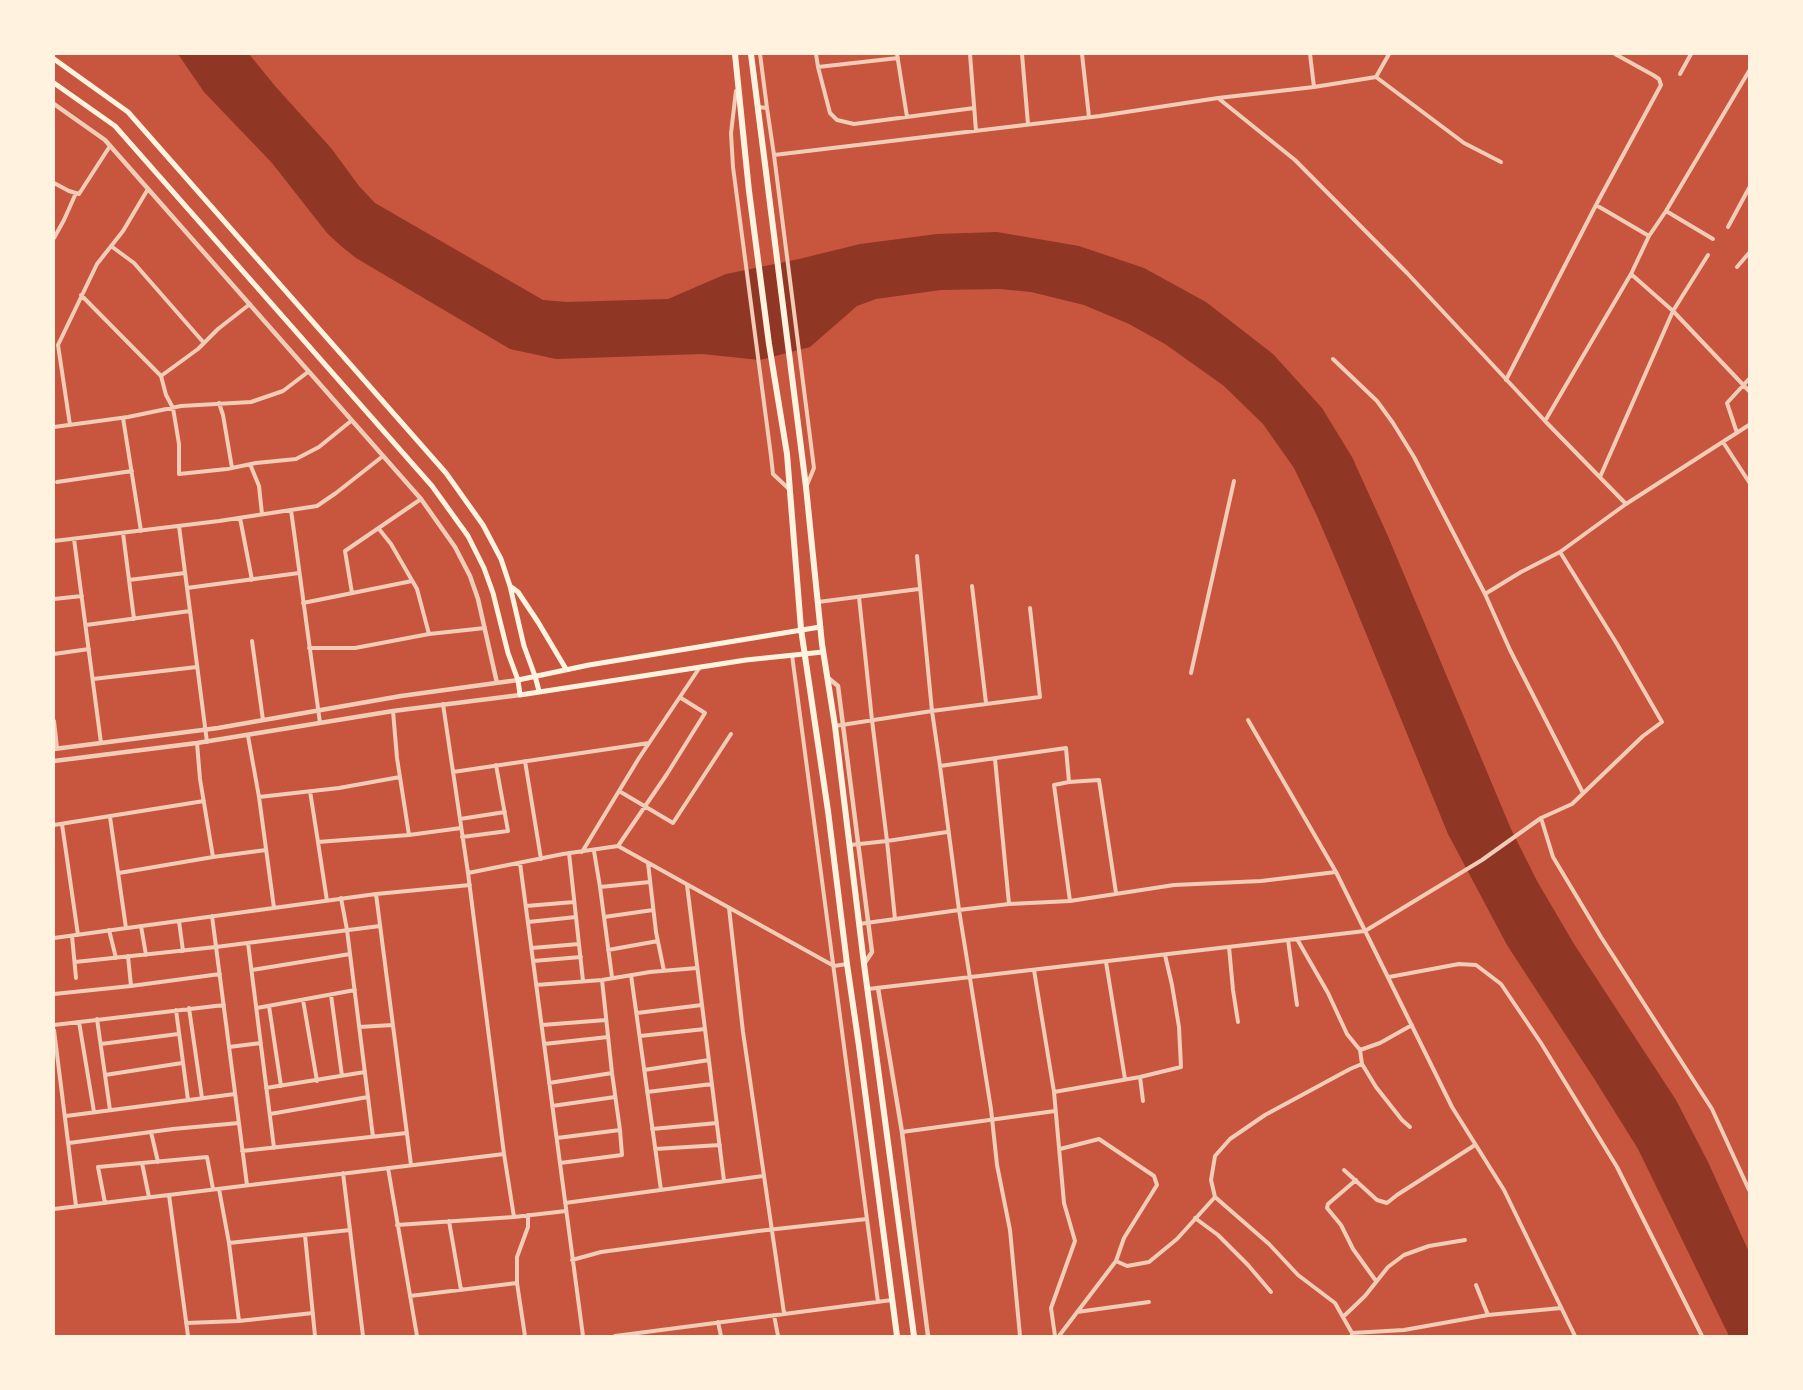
<!DOCTYPE html>
<style>
body{margin:0}
#map{position:relative;width:1803px;height:1390px;overflow:hidden;background:#c8553d;font-family:"IBM Plex Sans",sans-serif}
canvas{display:block}
.frame{position:absolute;inset:0;border:55px solid #fff3e0;pointer-events:none}
</style>
<div id="map">
<canvas width="1803" height="1390"></canvas>
<div class="frame"></div>
</div>
<script>
const ctx = document.querySelector('canvas').getContext('2d');
ctx.lineJoin = 'round';
function fillPath(path, color) { ctx.fillStyle = color; ctx.fill(path, 'evenodd'); }
const toPath = rows => new Path2D(rows.map(r => 'M' + r).join(''));
function stroke(path, color, width, dash) { ctx.strokeStyle = color; ctx.lineWidth = width; ctx.lineCap = dash ? 'butt' : 'round'; ctx.setLineDash(dash || []); ctx.stroke(path); }
fillPath(toPath([
 [178,54,249,54,275,86,331,148,359,186,375,203,543,300,567,302,668,299,726,274,799,259,860,244,937,234,997,232,1079,246,1144,268,1206,302,1273,354,1322,408,1352,457,1387,534,1511,829,1537,881,1574,944,1676,1100,1708,1162,1749,1252,1749,1336,1729,1336,1638,1149,1595,1080,1507,945,1448,834,1338,565,1317,516,1294,468,1263,424,1224,386,1165,344,1129,324,1084,305,1031,292,1000,289,941,290,876,299,857,306,810,347,760,360,702,354,556,359,510,349,356,258,341,246,327,233,272,163,204,92]
]), '#8f3625');
stroke(toPath([
 [760,54,767,108],
 [816,54,818,67],
 [897,54,907,117],
 [970,54,976,131],
 [1022,54,1028,124],
 [1082,54,1089,117],
 [1310,54,1314,87],
 [898,58,818,67,830,113,837,120,854,124,974,108],
 [1680,74,1691,54],
 [1376,77,1389,54],
 [736,91,731,133,733,167,771,456,773,474,789,489],
 [758,107,767,108,774,155,814,468,807,485],
 [774,155,1100,116,1218,98,1314,87,1376,77,1464,143,1501,162],
 [54,183,69,191,79,194,110,146],
 [1596,205,1649,236],
 [1666,211,1713,239],
 [1728,227,1749,188],
 [54,238,64,220,76,193],
 [111,246,134,263,204,343],
 [1737,267,1749,253],
 [1631,274,1673,311,1749,391],
 [81,295,161,376,198,349,218,329,250,304],
 [1333,359,1377,401,1393,423,1414,457,1485,594,1510,650,1583,793],
 [161,376,166,395,173,408,179,444,179,474,227,469,256,463,296,459,319,447,351,421],
 [1506,380,1596,205,1661,85,1659,79,1653,75,1615,54],
 [219,403,223,415,232,468],
 [123,418,141,531],
 [1545,421,1631,274,1649,236,1666,211,1749,71],
 [70,425,58,345,97,264,123,231,148,189],
 [54,427,128,417,181,406,251,402,283,391,308,372],
 [1737,433,1727,403,1749,379],
 [1723,442,1749,482],
 [250,464,259,486,262,514],
 [1600,477,1673,311,1708,255],
 [57,482,132,471],
 [1626,504,1749,425],
 [291,510,320,723],
 [240,518,252,580],
 [179,526,207,742],
 [379,529,391,544,417,589,429,634],
 [123,533,134,619],
 [74,539,101,743],
 [54,541,219,521,317,506,336,493,383,456],
 [917,556,932,711,940,766,1066,748,1069,782],
 [129,580,185,573],
 [972,586,986,703],
 [187,588,299,573],
 [352,593,345,551,421,499],
 [1485,594,1521,572,1560,552],
 [859,597,872,720,887,841,947,832],
 [54,599,82,596],
 [818,602,919,589],
 [303,603,412,581],
 [86,625,190,611],
 [252,641,263,720],
 [309,648,355,648,429,634,485,628],
 [54,654,89,649],
 [792,655,878,1302],
 [1191,673,1234,481],
 [93,679,197,667],
 [443,704,468,873,504,1154,514,1217],
 [1248,720,1336,872,1452,1107,1504,1190,1575,1336],
 [54,721,57,748],
 [835,726,932,711,1040,697,1030,608],
 [248,736,259,797,339,788,400,777],
 [197,743,200,779,213,857,266,850],
 [995,759,1009,904],
 [525,761,541,859],
 [940,766,959,910,1009,904,1070,901,1174,885,1261,881,1336,872],
 [453,772,649,743],
 [310,791,318,842],
 [619,791,673,823,731,734],
 [259,797,274,908],
 [110,817,126,928],
 [1541,818,1553,857,1601,937,1712,1109,1749,1190],
 [460,819,505,812],
 [62,824,78,935],
 [54,825,204,801],
 [409,835,461,828],
 [462,837,508,831,496,765],
 [850,845,887,841,895,919,959,910,991,1109,997,1165,1010,1230,1020,1336],
 [618,846,667,774,705,713,681,698],
 [594,851,600,887],
 [582,852,639,758,700,667],
 [569,853,583,981],
 [520,863,583,1336],
 [648,863,656,932,664,971],
 [119,873,213,857],
 [468,873,563,854,618,846,834,966,847,964],
 [687,885,724,1181],
 [376,894,411,1165],
 [341,898,347,930,373,1137],
 [327,901,318,842,409,835,397,758,393,711],
 [1070,901,1054,785,1069,782,1099,780,1116,893],
 [526,906,574,902],
 [729,908,743,1032,784,1313],
 [212,916,247,1185],
 [604,917,653,910],
 [179,921,183,951],
 [528,922,576,917],
 [859,924,895,919],
 [141,926,146,955],
 [109,930,116,958],
 [72,936,76,978],
 [54,938,376,894,470,885],
 [1297,939,1328,993,1347,1034,1360,1050],
 [1288,940,1297,1005],
 [248,943,274,1148],
 [1229,947,1233,990,1238,1022],
 [532,948,579,944],
 [608,950,658,941],
 [128,956,131,986],
 [533,961,581,957],
 [75,962,216,947,380,926],
 [1106,962,1125,1079],
 [252,970,350,954],
 [1034,970,1054,1092,1064,1203,1075,1241,1051,1308,1055,1336],
 [631,975,661,1190],
 [612,977,600,887,650,882],
 [1389,977,1459,964,1476,965,1501,984,1541,1043,1617,1167,1702,1336],
 [536,985,602,980,650,972,697,968],
 [868,989,1365,931,1482,860,1541,818,1572,804,1643,736,1662,722,1617,644,1560,552,1626,504,1545,421,1407,273,1295,160,1218,98],
 [54,994,131,986,220,974],
 [331,995,342,1076],
 [303,1000,317,1081],
 [269,1006,281,1086],
 [189,1008,202,1098],
 [257,1008,355,990],
 [176,1010,188,1100],
 [637,1013,702,1005],
 [97,1019,110,1110],
 [79,1022,94,1112],
 [54,1025,224,1005],
 [542,1025,606,1020],
 [359,1027,393,1025],
 [54,1030,76,1206],
 [640,1036,705,1029],
 [101,1044,178,1034],
 [544,1044,608,1037],
 [229,1047,261,1043],
 [1362,1064,1376,1087,1402,1120,1410,1127],
 [644,1070,709,1060],
 [105,1075,182,1063],
 [549,1083,612,1073],
 [266,1088,365,1072],
 [647,1092,712,1084],
 [1054,1092,1140,1077],
 [1143,1101,1140,1077,1181,1067,1179,1027,1172,985,1165,955],
 [552,1106,615,1097],
 [270,1114,368,1097],
 [66,1116,235,1094],
 [652,1129,717,1123],
 [151,1132,158,1162],
 [902,1132,1055,1111],
 [557,1138,620,1130,612,1073,602,980],
 [69,1143,173,1129,239,1123],
 [655,1149,720,1145],
 [242,1151,407,1133],
 [142,1163,149,1197],
 [560,1163,622,1155,620,1130],
 [388,1168,417,1336],
 [1344,1170,1377,1200,1387,1203,1397,1195,1475,1145],
 [343,1173,363,1336],
 [1356,1180,1328,1204,1327,1208,1341,1225,1353,1249,1376,1281],
 [219,1189,229,1243,239,1321],
 [169,1195,188,1336],
 [105,1203,98,1167,207,1157,213,1189],
 [565,1203,763,1176],
 [54,1209,504,1154],
 [1195,1218,1218,1235,1248,1265,1271,1292],
 [449,1221,461,1290],
 [397,1225,514,1217,566,1211],
 [305,1235,315,1336],
 [229,1243,350,1230],
 [572,1260,601,1252,758,1231,867,1219],
 [1116,1261,1127,1266,1149,1262,1177,1239,1215,1197],
 [1476,1285,1488,1315],
 [410,1296,517,1283],
 [1077,1312,1149,1302],
 [774,1315,778,1336],
 [1343,1317,1365,1296,1388,1267,1404,1255,1429,1246,1465,1240],
 [718,1322,721,1336],
 [186,1323,239,1321,313,1313],
 [1352,1333,1335,1303,1298,1275,1269,1244,1215,1197,1211,1180,1215,1156,1230,1139,1265,1115,1350,1069,1362,1064,1360,1050,1380,1043,1412,1025],
 [525,1336,517,1283,517,1257,528,1227,528,1215],
 [615,1336,892,1300],
 [1059,1336,1116,1261,1124,1238,1157,1185,1154,1176,1099,1139,1060,1149],
 [1352,1336,1352,1333,1404,1330,1488,1315,1561,1308]
]), '#f1ccb7', 4);
stroke(toPath([
 [54,104,105,140,421,499,455,547,470,576,478,599,497,683],
 [827,677,838,686,843,725,872,952,864,964],
 [54,749,218,728,401,696,518,680],
 [54,761,197,743,393,711,520,695],
 [878,988,902,1132,928,1336]
]), '#f1ccb7', 4.5);
stroke(toPath([
 [54,59,128,112,446,473,483,525,501,559,510,586,524,646,535,676,539,691],
 [54,83,115,126,432,486,468,536,484,568,493,593,508,653,518,680,520,695,746,660,823,652],
 [510,586,518,592,538,622,566,669],
 [518,680,589,665,820,627]
]), '#fff3e0', 5);
stroke(toPath([
 [735,54,749,191,769,344,787,454,801,629,828,811,847,964,859,1046,897,1336],
 [751,54,806,487,822,644,835,726,864,964,914,1336]
]), '#fff3e0', 6);
</script>
